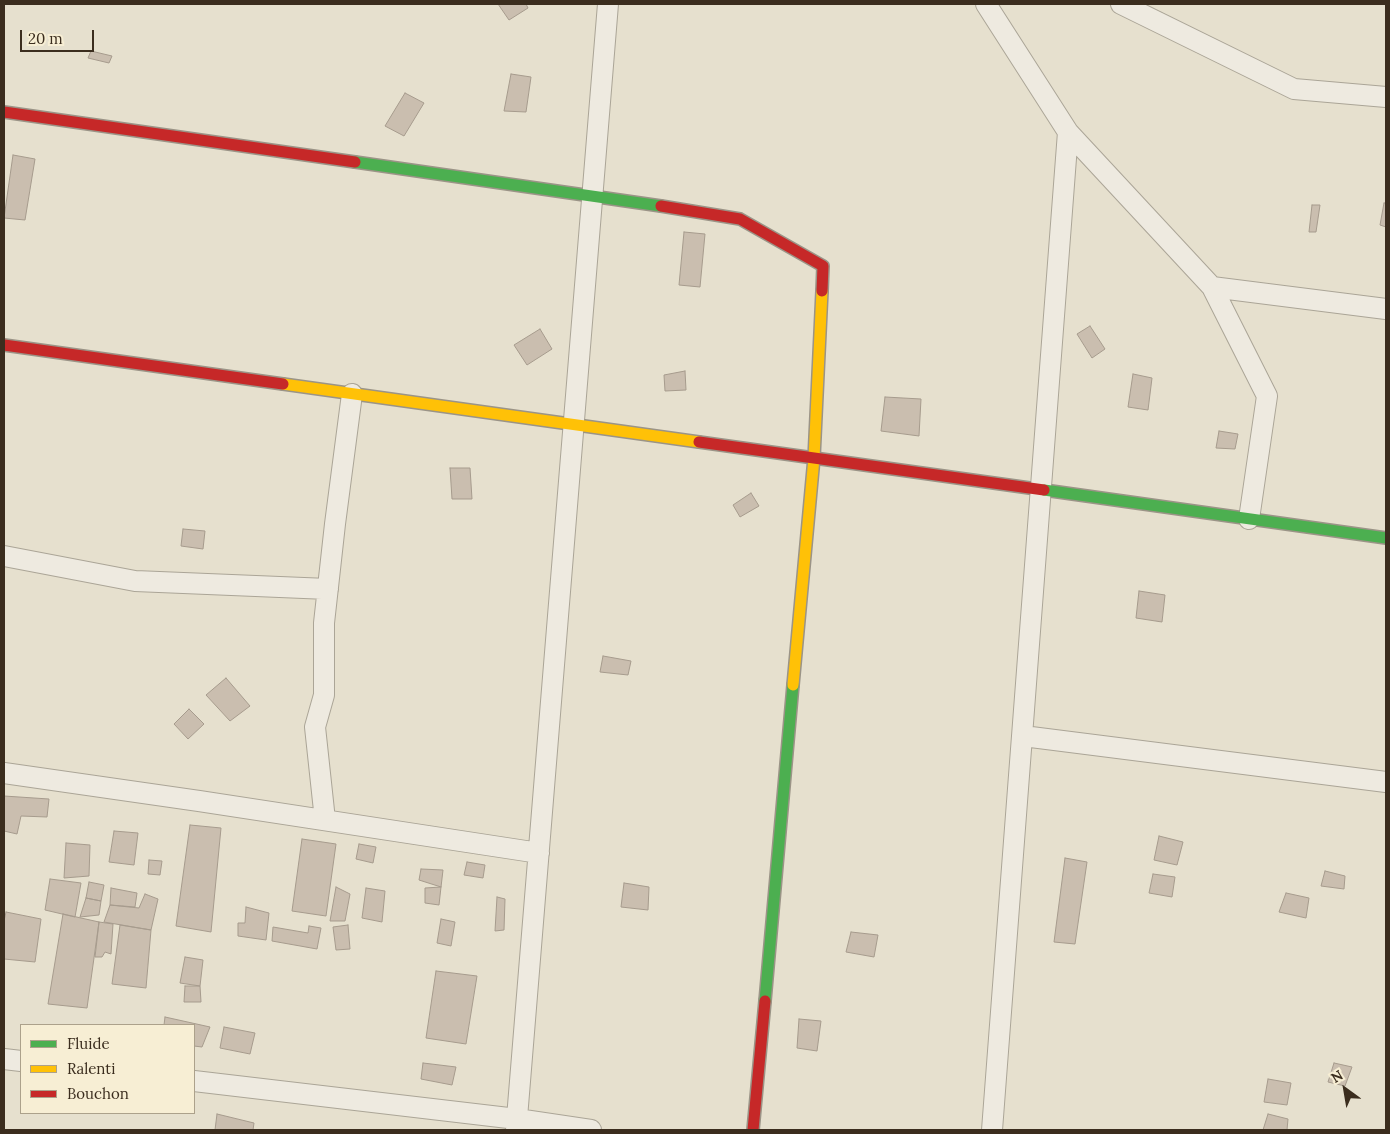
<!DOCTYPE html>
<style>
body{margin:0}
#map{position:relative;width:1390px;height:1134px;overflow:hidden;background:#e6e0ce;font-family:Lora,serif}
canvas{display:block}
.frame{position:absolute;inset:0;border:5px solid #3b2d1e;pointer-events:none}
.legend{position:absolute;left:20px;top:1024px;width:175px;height:90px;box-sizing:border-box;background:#f7eed4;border:1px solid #aca18b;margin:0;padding:6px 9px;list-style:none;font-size:15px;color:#3b2d1e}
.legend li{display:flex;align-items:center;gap:10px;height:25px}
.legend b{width:25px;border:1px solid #aca18b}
.north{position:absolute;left:1320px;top:1064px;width:50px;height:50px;-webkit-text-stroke:4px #f7eed4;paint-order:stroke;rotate:328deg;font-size:14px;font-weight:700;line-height:20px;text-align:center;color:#3b2d1e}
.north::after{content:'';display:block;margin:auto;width:18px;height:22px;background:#3b2d1e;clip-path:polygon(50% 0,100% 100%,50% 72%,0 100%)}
.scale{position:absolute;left:20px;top:30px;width:74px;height:22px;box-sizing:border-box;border:2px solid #3b2d1e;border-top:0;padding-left:6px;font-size:15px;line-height:18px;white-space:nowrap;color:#3b2d1e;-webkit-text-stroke:4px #f7eed4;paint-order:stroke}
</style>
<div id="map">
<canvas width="1390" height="1134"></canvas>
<div class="frame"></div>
<ul class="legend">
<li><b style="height:6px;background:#4caf50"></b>Fluide</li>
<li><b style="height:6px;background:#ffc107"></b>Ralenti</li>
<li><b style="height:6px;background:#c62828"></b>Bouchon</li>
</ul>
<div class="north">N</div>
<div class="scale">20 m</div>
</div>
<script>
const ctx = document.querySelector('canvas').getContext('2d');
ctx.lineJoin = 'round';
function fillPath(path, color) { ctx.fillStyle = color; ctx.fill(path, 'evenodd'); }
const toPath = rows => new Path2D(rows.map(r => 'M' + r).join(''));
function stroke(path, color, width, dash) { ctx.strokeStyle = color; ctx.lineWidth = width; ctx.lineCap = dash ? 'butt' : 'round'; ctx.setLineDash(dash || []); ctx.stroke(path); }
const building = toPath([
 [498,4,526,4,528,8,509,20,498,4],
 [91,51,112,56,109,63,88,58,91,51],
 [511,74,531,77,526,112,504,111,511,74],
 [405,93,424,103,404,136,385,126,405,93],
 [13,155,35,159,25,220,4,218,13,155],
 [1384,203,1386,203,1386,227,1380,225,1384,203],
 [1312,205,1320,205,1316,232,1309,232,1312,205],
 [684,232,705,234,700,287,679,285,684,232],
 [1090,326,1105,349,1092,358,1077,334,1090,326],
 [540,329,552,349,527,365,514,345,540,329],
 [685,371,686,390,665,391,664,375,685,371],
 [1133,374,1152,378,1148,410,1128,407,1133,374],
 [885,397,921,399,919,436,881,431,885,397],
 [1219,431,1238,434,1235,449,1216,448,1219,431],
 [450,468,470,468,472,499,452,499,450,468],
 [751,493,759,506,740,517,733,505,751,493],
 [183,529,205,531,203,549,181,546,183,529],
 [1139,591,1165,595,1162,622,1136,618,1139,591],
 [603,656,631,661,628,675,600,672,603,656],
 [226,678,250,706,230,721,206,695,226,678],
 [189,709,204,724,188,739,174,724,189,709],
 [4,796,49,799,47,817,21,816,17,834,4,831,4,796],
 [190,825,221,828,211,932,176,926,190,825],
 [114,831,138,833,134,865,109,862,114,831],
 [1159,836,1183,842,1177,865,1154,860,1159,836],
 [302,839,336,844,326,916,292,911,302,839],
 [66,843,90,845,89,876,64,878,66,843],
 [359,844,376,847,373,863,356,859,359,844],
 [1065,858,1087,862,1075,944,1054,942,1065,858],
 [149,860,162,861,160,875,148,874,149,860],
 [467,862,485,865,483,878,464,875,467,862],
 [421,869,443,870,441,887,419,880,421,869],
 [1325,871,1345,876,1344,889,1321,886,1325,871],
 [1153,874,1175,877,1172,897,1149,893,1153,874],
 [50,879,81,883,75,917,45,910,50,879],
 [89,882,104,885,101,901,86,898,89,882],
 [624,883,649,887,648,910,621,907,624,883],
 [336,887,350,894,345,921,330,921,336,887],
 [441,887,439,905,425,903,425,888,441,887],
 [111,888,137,893,135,907,110,905,111,888],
 [366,888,385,891,382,922,362,918,366,888],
 [1286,893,1309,898,1306,918,1279,912,1286,893],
 [145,894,158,899,151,930,104,922,110,905,139,908,145,894],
 [497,897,505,899,504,930,495,931,497,897],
 [86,898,101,901,99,915,80,917,86,898],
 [246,907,269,913,266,940,238,936,238,923,245,923,246,907],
 [6,912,41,919,35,962,4,959,4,921,6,912],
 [63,914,99,922,87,1008,48,1004,63,914],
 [441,919,455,922,451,946,437,943,441,919],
 [99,922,113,924,111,954,105,952,102,957,95,957,99,922],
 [120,925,151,930,146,988,112,984,120,925],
 [348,925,350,949,336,950,333,927,348,925],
 [309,926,321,928,317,949,272,941,273,927,308,933,309,926],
 [851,932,878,935,874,957,846,952,851,932],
 [185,957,203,960,200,986,180,983,185,957],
 [436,971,477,976,466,1044,426,1038,436,971],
 [185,986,200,986,201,1002,184,1002,185,986],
 [165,1017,210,1027,202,1047,194,1046,194,1025,164,1025,165,1017],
 [799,1019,821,1021,817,1051,797,1048,799,1019],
 [224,1027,255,1033,250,1054,220,1048,224,1027],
 [423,1063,456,1067,452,1085,421,1079,423,1063],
 [1334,1063,1352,1067,1345,1086,1328,1082,1334,1063],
 [1268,1079,1291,1083,1287,1105,1264,1102,1268,1079],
 [217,1114,254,1123,253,1130,215,1130,217,1114],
 [1268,1114,1288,1119,1287,1130,1263,1130,1268,1114]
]);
fillPath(building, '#cabeaf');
stroke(building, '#a69b8d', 1);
const street = toPath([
 [986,4,1068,132,992,1130],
 [1121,4,1294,89,1386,97],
 [1068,132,1212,287,1386,309],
 [1212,287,1267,396,1249,519],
 [4,556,135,581,328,589],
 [1023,736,1386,782],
 [4,773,199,801,539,853],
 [325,820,315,727,324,695,324,623,335,524,352,394],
 [4,1059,21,1061],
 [194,1081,517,1119,591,1130],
 [516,1130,608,4]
]);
const fast = toPath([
 [355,162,661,206],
 [1044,490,1386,538],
 [765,1001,793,685]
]);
const slow = toPath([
 [283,384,699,442],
 [793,685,814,458,822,291]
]);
const jam = toPath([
 [4,112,355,162],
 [661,206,740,219,823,266,822,291],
 [4,345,283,384],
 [699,442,1044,490],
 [753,1130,765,1001]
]);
stroke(street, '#aba597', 22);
stroke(fast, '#9b9487', 14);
stroke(slow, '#9b9487', 14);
stroke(jam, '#9b9487', 14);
stroke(street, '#eeeae0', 20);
stroke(fast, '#4caf50', 11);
stroke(slow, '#ffc107', 11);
stroke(jam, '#c62828', 11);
</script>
